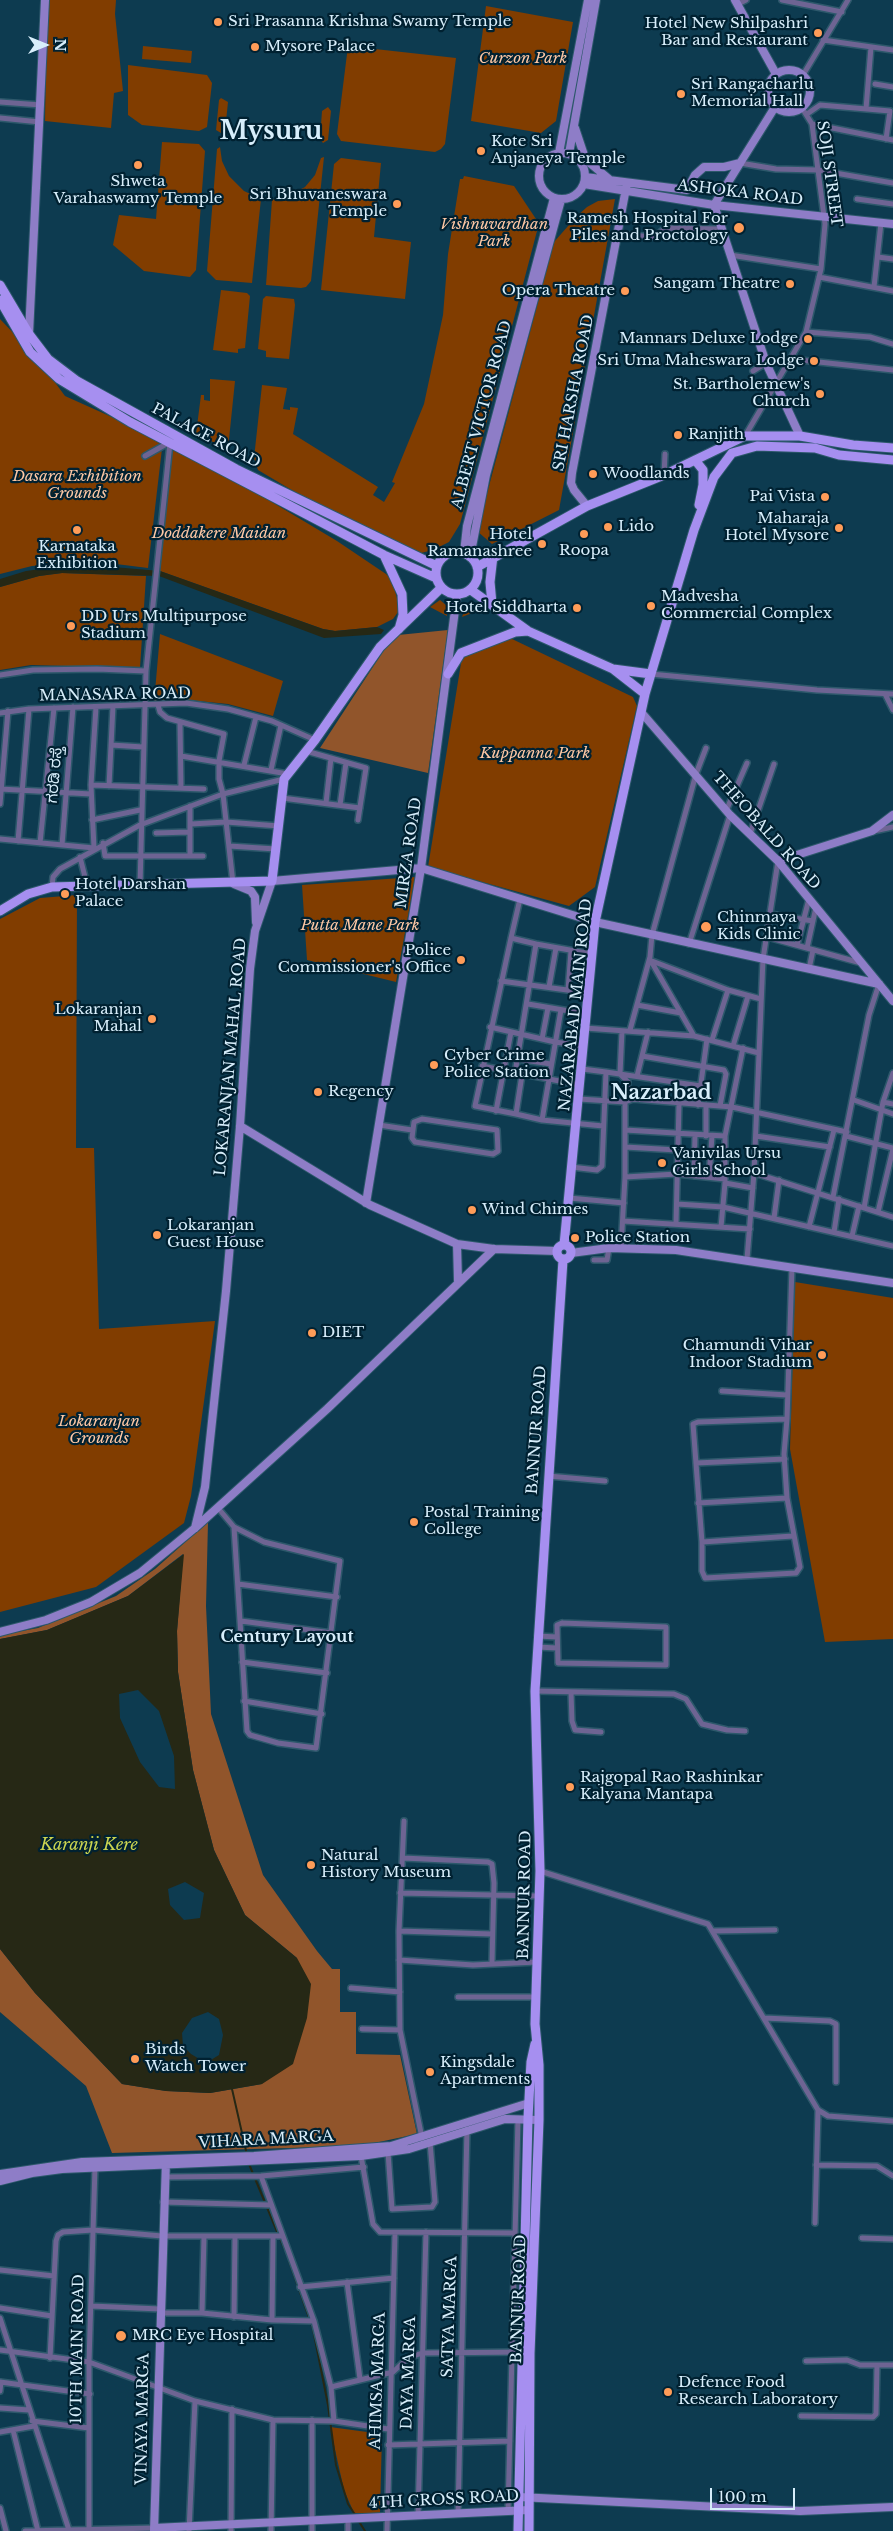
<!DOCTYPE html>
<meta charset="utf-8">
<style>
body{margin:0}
#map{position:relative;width:893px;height:2531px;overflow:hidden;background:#0d3b50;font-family:"Libre Baskerville",serif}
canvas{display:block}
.north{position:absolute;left:20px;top:20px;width:50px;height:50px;-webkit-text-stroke:4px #002131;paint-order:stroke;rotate:90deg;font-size:14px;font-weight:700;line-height:20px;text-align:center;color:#d7eefb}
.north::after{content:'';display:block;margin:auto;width:18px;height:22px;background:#d7eefb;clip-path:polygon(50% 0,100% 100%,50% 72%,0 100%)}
.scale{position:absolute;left:710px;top:2488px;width:85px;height:22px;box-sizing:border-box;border:2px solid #d7eefb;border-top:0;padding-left:6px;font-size:15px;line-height:18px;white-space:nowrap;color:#d7eefb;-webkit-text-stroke:4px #002131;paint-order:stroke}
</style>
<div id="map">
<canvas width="893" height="2531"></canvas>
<div class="north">N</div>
<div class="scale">100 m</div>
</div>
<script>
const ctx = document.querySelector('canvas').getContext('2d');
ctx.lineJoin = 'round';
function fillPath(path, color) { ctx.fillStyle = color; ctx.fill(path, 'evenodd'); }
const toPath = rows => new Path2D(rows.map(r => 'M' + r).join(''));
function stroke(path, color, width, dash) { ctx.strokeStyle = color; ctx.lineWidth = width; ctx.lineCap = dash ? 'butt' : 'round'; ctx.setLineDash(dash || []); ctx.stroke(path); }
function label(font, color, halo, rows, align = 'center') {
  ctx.font = font + ' "Libre Baskerville","Noto Sans Kannada",serif'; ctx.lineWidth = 4.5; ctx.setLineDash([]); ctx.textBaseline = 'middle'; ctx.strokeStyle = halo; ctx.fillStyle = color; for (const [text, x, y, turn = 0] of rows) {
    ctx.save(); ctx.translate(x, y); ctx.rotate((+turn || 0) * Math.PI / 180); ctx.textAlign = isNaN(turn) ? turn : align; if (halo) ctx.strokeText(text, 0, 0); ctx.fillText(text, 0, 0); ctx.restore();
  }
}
fillPath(toPath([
 [47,0,116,0,115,14,123,91,114,93,111,128,45,121],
 [486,6,573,22,556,121,541,133,471,121],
 [143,46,192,51,191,63,142,59],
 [348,46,456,58,445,144,441,149,435,152,341,141,337,134],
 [128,65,207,75,212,83,207,127,199,131,142,125,128,115],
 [221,98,228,102,225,131,221,133,216,130,219,100],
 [328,107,331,111,328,140,323,143,320,139,322,111],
 [162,142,199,144,205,151,196,270,190,277,144,271,113,245,119,215,156,219],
 [220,147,222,161,229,176,244,191,261,199,252,283,216,280,207,271,217,149],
 [324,157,311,281,306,287,301,288,266,285,272,200,289,196,305,187,315,175,321,158],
 [341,158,381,163,374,237,411,242,405,299,321,290,334,164],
 [464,176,514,186,536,219,537,231,460,524,449,542,433,550,417,554,376,540,258,470,254,458,262,385,287,388,283,409,290,410,290,407,298,408,293,434,378,487,373,495,384,502,395,483,392,482,424,404,443,315,448,254,460,179,463,179],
 [615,199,559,510,492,544,477,531,554,242,576,217,587,207,598,201],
 [221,290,247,293,250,296,245,348,238,349,238,353,213,350],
 [266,296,294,299,295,305,289,359,266,357,266,351,258,349,263,299],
 [0,319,37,358,65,396,163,440,148,568,92,561,32,566,0,574],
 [210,379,235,381,228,449,196,434,201,395,204,395,204,400,210,401],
 [180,447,337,541,386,574,392,580,398,602,398,612,393,619,377,627,335,631,323,629,160,571,171,454,174,449],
 [62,573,146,576,140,668,31,665,0,670,0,587,39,576],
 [440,600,447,606,447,616,430,607],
 [470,604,482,609,462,617,465,609],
 [160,634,283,681,273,716,228,704,189,700,154,703],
 [510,638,633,697,637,706,595,887,569,906,428,867,462,657],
 [415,877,396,982,307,960,302,885],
 [77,895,76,1148,94,1148,99,1329,215,1321,191,1496,184,1523,96,1587,0,1612,0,919,40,898],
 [795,1282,893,1298,893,1639,825,1642,790,1449],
 [330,2427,382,2434,380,2513,354,2513,344,2490]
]), '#813d00');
fillPath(toPath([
 [448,630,428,773,320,748,384,650,398,635],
 [208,1522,206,1606,211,1714,263,1875,317,1951,332,1969,340,1969,340,2012,356,2012,356,2054,400,2055,417,2134,360,2146,112,2153,86,2086,0,2012,0,1949,35,1993,122,2084,166,2091,210,2093,262,2084,297,1958,245,1915,214,1850,193,1770,178,1672,177,1631,183,1554,128,1596,47,1630,0,1639,0,1635,38,1628,116,1596,155,1569]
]), '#91552b');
fillPath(toPath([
 [78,564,160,571,323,629,335,631,377,627,384,630,381,634,324,638,159,576,62,573,39,576,0,587,0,579,26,571],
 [184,1554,177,1631,178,1672,193,1770,214,1850,245,1915,297,1958,311,1984,307,2018,293,2064,262,2084,210,2093,166,2091,122,2084,35,1993,0,1949,0,1639,47,1630,128,1596],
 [138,1690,159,1711,174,1756,175,1789,159,1787,140,1762,120,1718,119,1694],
 [185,1882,204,1893,200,1918,184,1920,170,1905,168,1889],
 [208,2012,219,2019,223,2035,219,2055,206,2063,191,2054,183,2046,182,2033,192,2018]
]), '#262815');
stroke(toPath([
 [232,2089,247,2155],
 [249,2164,278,2234],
 [280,2238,285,2250],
 [289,2261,313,2329,328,2405,336,2465,348,2504,356,2516],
 [358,2520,365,2531]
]), '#262815', 2);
const street = toPath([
 [782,0,842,12],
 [738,4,746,0],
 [823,40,893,50],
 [803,75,848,0],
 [875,84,893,87],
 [0,102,41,105],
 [866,109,871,47],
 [807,114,820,105,890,111,886,139],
 [0,118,40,122],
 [812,124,893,140],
 [740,163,776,169,818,170,893,183],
 [857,199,893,204],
 [618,234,655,237,665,228,720,229],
 [730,255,821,269],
 [878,257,893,259],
 [819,277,893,291],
 [874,287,881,223],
 [806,332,870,337,893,344],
 [791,359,893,370],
 [753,371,766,363],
 [745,436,806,332,821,269,825,224,812,124,802,108],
 [145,456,170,442],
 [664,475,665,454],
 [651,674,817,690,893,694],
 [0,675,33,670,97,669,146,671],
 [885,694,893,710],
 [158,705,160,712,167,718,224,734,219,761,219,779,223,794,233,883],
 [0,713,29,709,186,703,228,709,272,721,315,740],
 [180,723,181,788],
 [111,745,143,747],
 [306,751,366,768,358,820],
 [181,756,288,774],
 [244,765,256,717],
 [271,770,281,725],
 [91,785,204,789],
 [109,786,113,706],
 [0,789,91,794],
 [282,798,360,808],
 [326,803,331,758],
 [0,804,8,711],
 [340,805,346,763],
 [726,811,747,763],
 [92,820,140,810],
 [191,824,226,822,279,826],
 [874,831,893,827],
 [156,833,189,832],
 [750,834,774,764],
 [0,839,94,848,91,785,96,707],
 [18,841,29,709],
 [40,843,54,708],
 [103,843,105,856,203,856],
 [62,845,73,707],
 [229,846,276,849],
 [190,856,190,806],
 [80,857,87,885],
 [140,885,146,671,170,443],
 [52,887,53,877,60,869,140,825,223,794,284,779],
 [770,914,813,921],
 [767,937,861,963],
 [511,938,520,899],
 [536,944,592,954],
 [689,944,730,815],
 [797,945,809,899],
 [807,948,816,907],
 [651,961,694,1036],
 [652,961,728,990,761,999],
 [809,969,813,950],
 [501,981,589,993],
 [549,987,556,948],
 [568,990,571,951],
 [528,1004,587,1014],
 [637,1005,681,1013],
 [490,1027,555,1042,584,1046],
 [585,1028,694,1036,759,1053],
 [630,1030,650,957,652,935,696,774,706,748],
 [542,1039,548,1008],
 [712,1040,728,990],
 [733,1046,748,996],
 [642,1056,724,1070,726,1074,720,1106],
 [517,1059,551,1064],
 [482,1066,580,1085],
 [582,1069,606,1072],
 [515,1073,536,944,511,938,475,1106,516,1114,522,1075],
 [637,1076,648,1032],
 [579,1099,625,1102,633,1099,732,1107,847,1132],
 [854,1100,893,1114],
 [883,1102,893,1104],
 [698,1105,707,1039],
 [496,1111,511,1032],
 [516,1114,542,1120,603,1126],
 [422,1119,497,1130,498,1151,493,1154,415,1142,412,1138,414,1122,422,1119],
 [542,1120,561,1010],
 [379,1125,412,1130],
 [625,1130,725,1136],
 [706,1136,706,1106],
 [756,1136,830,1147],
 [846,1136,893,1148],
 [625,1147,677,1150],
 [571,1167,597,1170,602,1166,606,1072,701,1086],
 [754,1173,893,1217],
 [694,1176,695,1135],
 [625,1177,677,1174,725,1179],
 [709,1177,712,1136],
 [725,1183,753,1188],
 [833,1197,869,1015,879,984],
 [569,1198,624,1203],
 [677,1204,723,1207,893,1246],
 [864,1208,883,1102,893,1073],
 [878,1212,893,1149],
 [774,1218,779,1180],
 [623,1221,750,1229],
 [676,1224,679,1104],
 [721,1227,725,1183,725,1136,743,1048],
 [809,1227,834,1130],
 [834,1232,839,1199],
 [852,1236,859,1206],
 [621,1248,625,1177,625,1102,628,1082,620,1074,622,1031],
 [747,1259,754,1173,763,959,778,861],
 [594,1260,607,1260,609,1248],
 [722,1391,787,1395],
 [787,1419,698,1422,693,1424,702,1542,702,1571,705,1578,796,1573,800,1567,787,1498,784,1454,787,1419,792,1267],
 [696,1463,785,1459],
 [548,1476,605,1481],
 [698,1503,787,1498],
 [218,1508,234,1527,264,1542,340,1561,316,1748,278,1743,250,1735,247,1731,234,1527],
 [702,1542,793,1536],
 [238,1584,337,1597],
 [241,1621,332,1633],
 [562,1623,666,1627,666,1665,558,1663,557,1625,562,1623],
 [537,1636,557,1637],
 [537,1647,557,1648],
 [242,1662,327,1673],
 [535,1691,674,1694,686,1699,702,1724,727,1730,745,1731],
 [571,1692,572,1721,575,1730,601,1732],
 [244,1701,322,1714],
 [404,1821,399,1931,400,2030,422,2138],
 [403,1858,488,1862,492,1864,494,1883,492,1962],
 [540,1871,708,1924,818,2110,828,2116,893,2121],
 [400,1893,538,1896],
 [399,1931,492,1934],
 [713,1931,775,1930],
 [399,1960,473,1965,537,1962],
 [351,1988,400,1992],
 [458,1997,536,1997],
 [764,2018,830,2021,836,2024,836,2082],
 [362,2029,400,2030],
 [388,2152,392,2209,432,2207,435,2202,430,2142],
 [361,2156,373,2224,380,2232,514,2233],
 [816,2165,877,2166,893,2176],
 [261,2176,314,2321,331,2387,334,2421,388,2429],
 [165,2177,261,2176,364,2167],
 [163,2202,270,2205],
 [815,2223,818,2110],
 [862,2238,893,2239],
 [0,2270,54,2276],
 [347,2282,360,2379],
 [300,2287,394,2278],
 [91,2306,160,2309],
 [0,2308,52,2316],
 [160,2313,202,2313,272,2320,314,2321],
 [202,2313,204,2237],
 [234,2317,235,2237],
 [0,2318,69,2530],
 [272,2320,273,2238],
 [0,2350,89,2362,195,2401,273,2420,334,2421],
 [50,2358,56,2241,58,2235,63,2232,93,2230,162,2236,282,2236],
 [806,2361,847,2360,860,2365,893,2365],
 [0,2382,90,2394],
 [331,2387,393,2372,408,2358,422,2353,523,2352],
 [0,2391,1,2382],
 [0,2408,29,2410],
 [801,2416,873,2417,876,2414,877,2365],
 [32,2421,89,2428],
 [13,2430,38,2531],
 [0,2432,34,2426],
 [388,2445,510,2441],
 [0,2508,6,2531],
 [508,2511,518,2119],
 [458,2513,467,2129],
 [418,2515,426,2232],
 [348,2519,348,2531],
 [25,2531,154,2528],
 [89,2531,89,2362,95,2167],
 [189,2531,195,2401],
 [231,2531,232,2409],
 [271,2531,273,2420],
 [312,2531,312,2420],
 [387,2531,395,2233]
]);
const secondary = toPath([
 [735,0,776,74],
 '768 91a21 21 0 1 1 42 0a21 21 0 1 1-42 0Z',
 [575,128,584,155,591,164,609,179],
 '539 176a23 23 0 1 1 46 0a23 23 0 1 1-46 0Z',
 [559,153,588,0],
 [569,154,596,0],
 [585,177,687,190,695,175,704,167,724,167,740,163],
 [584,184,714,205,893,224],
 [714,205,766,363,800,436],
 [714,205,775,107],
 [29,334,45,0],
 [587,506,574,490,571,483,572,473,627,183],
 [464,553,467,526,554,198],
 [470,557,486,475,561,200],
 [641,712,730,815,778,861,893,1001],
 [778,861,872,831,893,815],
 [234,884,251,891,255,897,256,922],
 [240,1126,370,1205,457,1244,494,1249,557,1251],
 [366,1203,421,868,457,595],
 [457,1244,458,1281],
 [571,1253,609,1248,676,1250,893,1283],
 [195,1528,205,1487,226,1291,240,1126,250,969,255,931,272,881,421,868,595,922,879,984],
 [0,1632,46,1620,91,1602,140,1573,195,1528,327,1409,494,1249],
 [0,2174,82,2162,254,2156,391,2146,529,2103],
 [0,2181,32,2173,62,2169,361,2156,409,2149,505,2119,539,2120],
 [519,2497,800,2511,893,2507],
 [154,2528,529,2510],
 [154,2531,166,2161]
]);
const primary = toPath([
 [0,285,29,334,48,359,77,381,236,469,437,566],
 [0,300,30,352,59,379,130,422,384,555,436,578],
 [695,460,703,470,703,485,699,505],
 '436 573a21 21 0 1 1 42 0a21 21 0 1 1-42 0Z',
 [384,555,402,594,403,615,399,629],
 [477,567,587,506,664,475,745,436,800,436,853,445,893,448],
 [471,590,528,631,613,669,645,694],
 [492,604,490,582,493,556],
 [613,669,651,674],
 [448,674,461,653,515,632,528,631],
 [0,911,28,894,52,887,272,881,284,779,315,740,380,647,441,588],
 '557 1252a7 7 0 1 1 14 0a7 7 0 1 1-14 0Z',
 [564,1245,595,922,645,694,694,530,714,477,732,453,757,446,815,448,839,455,893,460],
 [518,2531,528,2118,531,2062,535,2044],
 [529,2531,530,2353,539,2120,539,2065,535,2024,540,1871,535,1691,563,1260]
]);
stroke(street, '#2d586b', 8);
stroke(secondary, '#2d586b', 10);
stroke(primary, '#2d586b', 11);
stroke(street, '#6e6493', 5);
stroke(secondary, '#8e7dc7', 8);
stroke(primary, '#a68ff0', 9);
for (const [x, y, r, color] of [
 [218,22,5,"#fe9c58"],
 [818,33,5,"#fe9c58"],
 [255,47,5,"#fe9c58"],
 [681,94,5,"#fe9c58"],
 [481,151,5,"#fe9c58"],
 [138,165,5,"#fe9c58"],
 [397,204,5,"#fe9c58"],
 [739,228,6,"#fe9c58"],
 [790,284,5,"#fe9c58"],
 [625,291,5,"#fe9c58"],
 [808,339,5,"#fe9c58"],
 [814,361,5,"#fe9c58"],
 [820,394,5,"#fe9c58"],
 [678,435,5,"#fe9c58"],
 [593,474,5,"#fe9c58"],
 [825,497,5,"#fe9c58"],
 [608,527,5,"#fe9c58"],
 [839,528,5,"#fe9c58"],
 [77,530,5,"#fe9c58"],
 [584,534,5,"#fe9c58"],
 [542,544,5,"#fe9c58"],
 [651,606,5,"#fe9c58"],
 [577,608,5,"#fe9c58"],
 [71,626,5,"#fe9c58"],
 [65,894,5,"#fe9c58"],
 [706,927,6,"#fe9c58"],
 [461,960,5,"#fe9c58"],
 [152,1019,5,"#fe9c58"],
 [434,1065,5,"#fe9c58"],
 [318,1092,5,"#fe9c58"],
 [662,1163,5,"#fe9c58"],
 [472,1210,5,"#fe9c58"],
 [157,1235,5,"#fe9c58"],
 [575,1238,5,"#fe9c58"],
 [312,1333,5,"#fe9c58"],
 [822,1355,5,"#fe9c58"],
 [414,1522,5,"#fe9c58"],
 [570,1787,5,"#fe9c58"],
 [311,1865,5,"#fe9c58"],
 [135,2059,5,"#fe9c58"],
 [430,2072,5,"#fe9c58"],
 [121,2336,6,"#fe9c58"],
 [668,2392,5,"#fe9c58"]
]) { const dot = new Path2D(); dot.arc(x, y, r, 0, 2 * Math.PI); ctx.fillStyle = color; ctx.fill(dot); stroke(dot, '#002131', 2); }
label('15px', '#d7eefb', '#002131', [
 ["Sri Prasanna Krishna Swamy Temple",228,22],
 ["Hotel New Shilpashri",808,24,"right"],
 ["Bar and Restaurant",808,41,"right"],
 ["Mysore Palace",265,47],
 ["Sri Rangacharlu",691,85],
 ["Memorial Hall",691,102],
 ["Kote Sri",491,142],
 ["Anjaneya Temple",491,159],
 ["Shweta",138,182,"center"],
 ["Varahaswamy Temple",138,199,"center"],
 ["Sri Bhuvaneswara",387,195,"right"],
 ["Temple",387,212,"right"],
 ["Ramesh Hospital For",728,219,"right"],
 ["Piles and Proctology",728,236,"right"],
 ["Sangam Theatre",780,284,"right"],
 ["Opera Theatre",615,291,"right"],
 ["Mannars Deluxe Lodge",798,339,"right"],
 ["Sri Uma Maheswara Lodge",804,361,"right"],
 ["St. Bartholemew's",810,385,"right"],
 ["Church",810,402,"right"],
 ["Ranjith",688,435],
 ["Woodlands",603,474],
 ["Pai Vista",815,497,"right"],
 ["Maharaja",829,519,"right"],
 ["Hotel Mysore",829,536,"right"],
 ["Lido",618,527],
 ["Hotel",532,535,"right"],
 ["Ramanashree",532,552,"right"],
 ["Karnataka",77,547,"center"],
 ["Exhibition",77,564,"center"],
 ["Roopa",584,551,"center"],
 ["Madvesha",661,597],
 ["Commercial Complex",661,614],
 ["Hotel Siddharta",567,608,"right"],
 ["DD Urs Multipurpose",81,617],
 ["Stadium",81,634],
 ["Hotel Darshan",75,885],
 ["Palace",75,902],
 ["Chinmaya",717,918],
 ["Kids Clinic",717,935],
 ["Police",451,951,"right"],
 ["Commissioner's Office",451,968,"right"],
 ["Lokaranjan",142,1010,"right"],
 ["Mahal",142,1027,"right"],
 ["Cyber Crime",444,1056],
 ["Police Station",444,1073],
 ["Regency",328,1092],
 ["Vanivilas Ursu",672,1154],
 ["Girls School",672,1171],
 ["Wind Chimes",482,1210],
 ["Lokaranjan",167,1226],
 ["Guest House",167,1243],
 ["Police Station",585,1238],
 ["DIET",322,1333],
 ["Chamundi Vihar",812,1346,"right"],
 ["Indoor Stadium",812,1363,"right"],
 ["Postal Training",424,1513],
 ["College",424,1530],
 ["Rajgopal Rao Rashinkar",580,1778],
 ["Kalyana Mantapa",580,1795],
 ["Natural",321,1856],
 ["History Museum",321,1873],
 ["Birds",145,2050],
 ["Watch Tower",145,2067],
 ["Kingsdale",440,2063],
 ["Apartments",440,2080],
 ["MRC Eye Hospital",132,2336],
 ["Defence Food",678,2383],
 ["Research Laboratory",678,2400]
], 'left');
label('italic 15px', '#fec8a5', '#002131', [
 ["Curzon Park",523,59],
 ["Vishnuvardhan",494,225],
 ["Park",494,242],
 ["Dasara Exhibition",77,477],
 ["Grounds",77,494],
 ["Doddakere Maidan",219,534],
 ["Kuppanna Park",535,754],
 ["Putta Mane Park",360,926],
 ["Lokaranjan",99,1422],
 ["Grounds",99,1439]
]);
label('15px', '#d7eefb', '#002131', [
 ["SOJI STREET",829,174,82],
 ["ASHOKA ROAD",740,193,7],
 ["SRI HARSHA ROAD",574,393,-79],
 ["ALBERT VICTOR ROAD",482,415,-75],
 ["PALACE ROAD",206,436,28],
 ["MANASARA ROAD",115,695,-1],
 ["ಗರಡಿ ರಸ್ತೆ",55,775,-85],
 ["THEOBALD ROAD",766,831,48],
 ["MIRZA ROAD",409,853,-82],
 ["NAZARABAD MAIN ROAD",576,1005,-84],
 ["LOKARANJAN MAHAL ROAD",231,1057,-85],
 ["BANNUR ROAD",537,1430,-86],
 ["BANNUR ROAD",525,1895,-89],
 ["VIHARA MARGA",266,2140,-3],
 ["BANNUR ROAD",519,2299,-88],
 ["SATYA MARGA",450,2317,-88],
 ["10TH MAIN ROAD",78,2349,-89],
 ["DAYA MARGA",409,2373,-88],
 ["AHIMSA MARGA",378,2381,-88],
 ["VINAYA MARGA",143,2419,-89],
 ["4TH CROSS ROAD",444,2500,-3]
]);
label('bold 16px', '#d7eefb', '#002131', [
 ["Century Layout",287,1637]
]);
label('italic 16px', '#cbd550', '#002131', [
 ["Karanji Kere",89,1845]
]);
label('bold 20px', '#d7eefb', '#002131', [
 ["Nazarbad",661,1093]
]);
label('bold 25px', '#d7eefb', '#002131', [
 ["Mysuru",271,132]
]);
</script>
